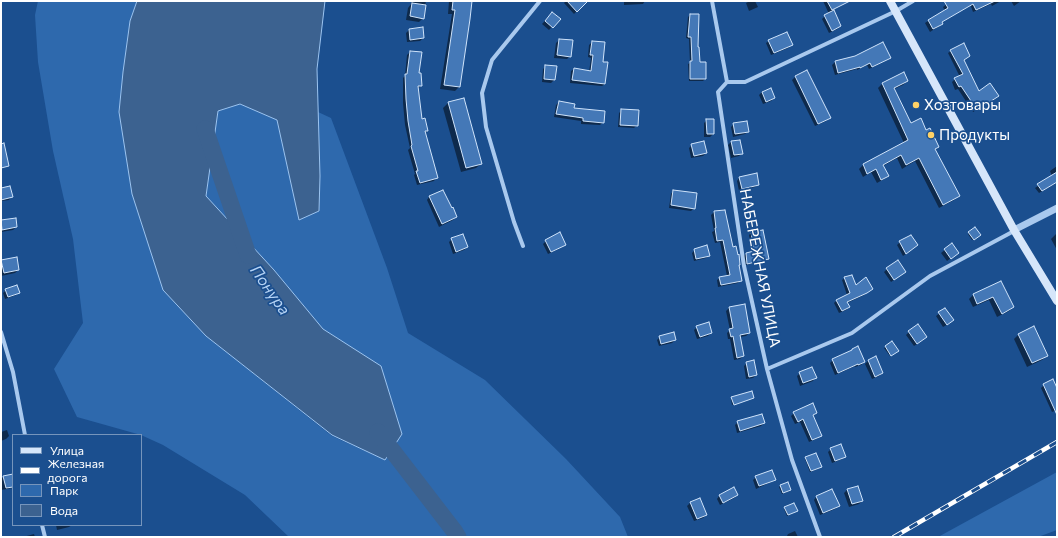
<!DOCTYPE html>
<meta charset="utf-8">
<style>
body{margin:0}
#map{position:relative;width:1058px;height:538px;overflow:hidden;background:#1b4f8f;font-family:Commissioner,sans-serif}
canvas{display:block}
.frame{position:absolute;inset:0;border:2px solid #fff;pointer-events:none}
.legend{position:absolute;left:12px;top:434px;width:130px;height:92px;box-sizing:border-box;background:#1b4f8f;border:1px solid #7695bc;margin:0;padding:5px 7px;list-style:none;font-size:12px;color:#fff}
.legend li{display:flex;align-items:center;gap:8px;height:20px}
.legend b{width:20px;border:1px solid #7695bc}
</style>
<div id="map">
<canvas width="1058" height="538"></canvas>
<div class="frame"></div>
<ul class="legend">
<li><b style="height:5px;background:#d6e6fa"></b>Улица</li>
<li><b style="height:5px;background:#fff"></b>Железная дорога</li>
<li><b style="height:11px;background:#2e69ad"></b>Парк</li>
<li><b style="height:11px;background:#3c6290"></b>Вода</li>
</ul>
</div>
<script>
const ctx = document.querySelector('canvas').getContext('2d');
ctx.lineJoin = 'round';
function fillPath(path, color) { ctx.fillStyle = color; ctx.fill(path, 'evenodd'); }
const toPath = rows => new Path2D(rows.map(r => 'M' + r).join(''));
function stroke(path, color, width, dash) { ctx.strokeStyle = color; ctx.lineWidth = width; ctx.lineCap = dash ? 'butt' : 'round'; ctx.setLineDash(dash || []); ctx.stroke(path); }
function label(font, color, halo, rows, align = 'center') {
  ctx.font = font + ' Commissioner,sans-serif'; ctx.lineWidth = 3.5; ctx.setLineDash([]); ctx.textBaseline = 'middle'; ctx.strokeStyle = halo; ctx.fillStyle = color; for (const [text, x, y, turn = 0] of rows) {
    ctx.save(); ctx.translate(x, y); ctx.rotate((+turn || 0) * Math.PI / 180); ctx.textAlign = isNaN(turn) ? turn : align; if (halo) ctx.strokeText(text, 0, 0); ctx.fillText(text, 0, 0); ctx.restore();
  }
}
fillPath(toPath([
 [38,1,137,1,130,21,123,72,119,112,206,336,332,436,385,460,351,347,323,329,274,270,206,196,218,111,240,104,277,120,299,219,319,211,320,176,318,112,331,118,387,268,408,333,485,380,566,459,620,517,628,537,289,537,245,495,163,445,141,435,77,417,54,369,83,323,73,239,53,151,38,62,35,15],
 [1057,472,1057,530,1038,537,938,537]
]), '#2e69ad');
const water = toPath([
 [137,1,325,1,317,69,320,176,319,211,299,220,277,120,240,104,218,111,206,196,274,270,323,329,381,366,402,434,385,460,332,435,206,336,163,290,132,194,119,112,123,72,130,21,137,1]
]);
fillPath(water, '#3c6290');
stroke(water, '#9cc4f0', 1);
fillPath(toPath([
 [412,1,426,1,423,18,419,22,406,20,408,8,411,4],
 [449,1,471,1,469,19,459,87,455,91,440,89,452,14,448,14],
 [566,1,586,1,574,14,564,3],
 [624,1,645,1,643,4,624,5],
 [750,1,755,1,758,7,749,11,746,3],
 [823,1,838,1,840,5,833,10,840,26,837,29,829,33,822,19,825,16,829,14],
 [951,1,961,1,941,22,942,24,930,32,925,23,928,21,945,11,943,7],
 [969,1,1001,1,992,6,991,4,973,12],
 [1011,1,1021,1,1014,6],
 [552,13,559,19,549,30,542,24],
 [690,15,699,63,705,79,703,81,689,81,688,64,690,63,689,39,686,38,688,17],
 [422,29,423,38,420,41,407,42,406,33,409,30],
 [559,40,570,56,567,59,554,58,556,43],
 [769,41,791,45,788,48,771,55,766,43],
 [592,42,602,62,605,84,602,86,570,83,571,71,574,69,589,72,591,58,588,57,589,45],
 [951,51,969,56,963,61,978,92,998,96,995,99,973,112,958,89,955,90,952,82,955,79,960,77,948,53],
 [410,52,418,74,421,85,418,89,422,120,427,131,425,133,436,178,434,181,417,185,414,175,415,174,408,150,410,148,405,125,403,103,403,78,405,76,407,55],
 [855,57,890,57,887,60,869,69,867,65,857,70,857,69,835,75,832,65,835,62],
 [546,66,554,80,551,83,542,82,543,69],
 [807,71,829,118,826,121,815,126,792,80,795,77],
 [904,73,907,81,903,85,894,89,910,124,926,132,938,147,935,150,958,196,954,200,939,208,915,161,902,169,897,158,883,166,888,175,884,179,877,183,871,172,863,177,859,169,863,165,904,143,878,88,882,84],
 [762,92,774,98,771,101,763,104,759,95],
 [464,99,481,164,476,168,461,172,443,108,448,103],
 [559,102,573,109,603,122,600,125,581,124,581,121,554,117,556,105],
 [622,110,637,125,634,128,618,127,619,113],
 [707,120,713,134,710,137,704,137,704,123],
 [734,124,748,131,745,134,733,137,731,127],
 [739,141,742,153,739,156,731,158,728,145,731,142],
 [692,145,706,153,703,156,691,158,689,148],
 [1057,166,1057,185,1056,183,1039,193,1035,188,1052,176,1050,171],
 [739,178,758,184,755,187,739,191,737,181],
 [1,189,11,197,9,200,1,201],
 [443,191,456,217,453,220,439,227,427,200,429,197],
 [673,191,694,208,691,211,669,208,671,194],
 [724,211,732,248,738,266,740,280,738,283,718,287,717,280,720,278,727,276,720,242,715,243,712,232,714,231,711,215,714,212],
 [15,219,16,227,13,230,1,232,1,221],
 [762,231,768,259,765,261,745,265,744,256,746,254,752,253,749,235,751,233],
 [969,232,979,236,972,240,968,234],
 [1057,233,1057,250,1051,239],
 [452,239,467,247,464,250,453,254,449,242],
 [546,241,565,244,562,247,548,254,543,244],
 [900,242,914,248,903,256,897,245],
 [952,244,958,253,947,261,941,253],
 [695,250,709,255,706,258,694,261,692,253],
 [1,261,2,261,18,270,15,273,1,276],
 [887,269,905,272,891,282,884,272],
 [845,278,856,287,872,289,864,295,847,303,849,307,846,310,839,313,834,303,836,301,847,295,842,280],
 [1000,282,1013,307,1009,311,997,317,989,300,973,307,969,299,973,295],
 [6,290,19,292,16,295,5,299,3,293],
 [744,305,749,333,746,336,739,337,743,356,740,359,734,360,730,339,728,339,727,333,730,330,726,311,729,308],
 [945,309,950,323,943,327,936,316],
 [697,327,711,333,708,336,697,339,694,330],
 [1033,328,1047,355,1042,360,1027,367,1014,339,1018,335],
 [909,332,923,340,914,346,906,335],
 [660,337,675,340,672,343,659,346,657,340],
 [892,343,896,352,890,356,884,348],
 [876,358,882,373,879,376,872,379,865,364,868,361],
 [833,360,864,362,861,365,855,367,855,366,835,375,830,363],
 [747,363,756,375,753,378,746,379,744,366],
 [800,373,815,378,813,381,800,386,797,376],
 [1044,385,1057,390,1057,410,1052,412,1041,388],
 [732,398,753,398,732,405,731,399],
 [794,413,816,413,813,416,821,435,818,438,809,442,800,422,795,424,791,416],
 [738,422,764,423,761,426,737,433,735,425],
 [7,430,9,436,6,439,1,441,1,432],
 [831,449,845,456,842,459,832,463,828,452],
 [806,458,820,468,810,472,805,459],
 [13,475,13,488,1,490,1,478],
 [756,477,774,479,771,482,756,489,753,480],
 [787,483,789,491,782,494,779,487],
 [858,487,862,501,859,504,849,507,844,493,847,490],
 [737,495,734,498,720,505,717,499,719,496],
 [816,497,838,506,835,509,820,515,814,500],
 [700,499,706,515,703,518,694,521,687,506,690,503],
 [785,508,795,512,787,516,784,509],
 [56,525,72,525,69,527,57,530],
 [795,531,798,537,787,537,787,536,788,534],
 [34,534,35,537,23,537]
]), '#0007');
stroke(toPath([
 [205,129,248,255],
 [378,432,455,532,458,537]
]), '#3c6290', 17);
const building = toPath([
 [453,1,472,1,470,19,460,87,444,85,455,10,452,10,453,1],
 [567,1,588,1,577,12,567,1],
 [827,1,850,1,832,10,827,1],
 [944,1,995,1,976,10,973,4,942,22,943,24,933,29,928,20,948,8,944,1],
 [412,3,426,5,424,19,410,16,412,3],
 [834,10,841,26,832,31,824,15,834,10],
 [552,12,561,19,553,28,545,21,552,12],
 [690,14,699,14,698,47,699,47,700,62,706,62,706,79,690,79,690,61,692,61,691,37,688,37,690,14],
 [423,27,424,38,410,40,409,29,423,27],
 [787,32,793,45,774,53,768,40,787,32],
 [559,39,573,40,571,57,557,55,559,39],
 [592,41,605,42,603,62,608,62,605,84,572,80,574,68,591,71,593,55,590,55,592,41],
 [883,42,891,58,872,67,870,63,860,68,860,67,838,73,835,61,855,56,883,42],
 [964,43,970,56,964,60,979,91,990,83,999,96,977,110,961,86,959,87,954,78,963,74,950,50,964,43],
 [410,51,422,52,419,73,421,73,422,86,418,86,422,119,425,118,428,131,425,131,438,178,420,183,416,171,418,171,411,146,412,145,408,121,406,99,405,74,407,74,410,51],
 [545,65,557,66,555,80,544,79,545,65],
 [807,70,831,118,818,124,795,76,807,70],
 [904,72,908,81,894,88,911,123,921,118,926,130,930,128,939,147,935,149,960,196,943,205,919,158,906,165,901,155,883,165,889,176,881,180,876,169,867,174,863,164,908,140,882,83,904,72],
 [771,88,775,98,766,102,762,92,771,88],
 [464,98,482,164,466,168,448,102,464,98],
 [559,101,575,104,574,108,605,111,604,123,583,121,583,118,556,114,559,101],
 [621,109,639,110,638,126,620,125,621,109],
 [706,119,714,119,714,134,707,134,706,119],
 [747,121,749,132,735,134,733,123,747,121],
 [740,140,743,154,734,155,731,141,740,140],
 [704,141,707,153,694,156,691,144,704,141],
 [4,143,9,166,1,168,1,144,4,143],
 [1057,172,1057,182,1042,191,1037,184,1057,172],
 [757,173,759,185,742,189,739,177,757,173],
 [10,186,13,197,1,200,1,188,10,186],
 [443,190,452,208,453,207,457,217,442,224,429,196,443,190],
 [673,190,697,193,695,209,671,205,673,190],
 [725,210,733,247,736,246,738,255,739,254,740,265,739,265,742,281,721,285,719,277,730,275,723,240,717,241,715,228,716,228,714,211,725,210],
 [16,218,17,227,2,230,1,220,16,218],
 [975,227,981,235,974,240,968,232,975,227],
 [763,230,769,259,747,264,746,253,754,251,751,232,763,230],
 [560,232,566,245,551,252,545,240,560,232],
 [463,234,468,247,456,252,451,238,463,234],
 [911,235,918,245,906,254,899,241,911,235],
 [952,243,959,253,951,259,944,249,952,243],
 [707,245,710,256,696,259,694,249,707,245],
 [17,257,19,270,4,273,1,260,17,257],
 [898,260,906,272,894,280,886,268,898,260],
 [852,275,856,285,866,277,873,289,867,293,847,302,850,307,842,311,836,300,850,293,844,277,852,275],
 [1001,281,1014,307,1002,314,993,297,977,304,973,294,1001,281],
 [17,285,20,293,8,297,5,289,17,285],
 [745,304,750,333,740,335,744,356,737,358,733,336,731,337,729,329,733,328,729,307,745,304],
 [945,308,954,320,947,325,938,312,945,308],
 [709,322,712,333,700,337,696,326,709,322],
 [918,324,927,337,917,344,908,331,918,324],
 [1034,326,1048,356,1032,363,1018,334,1034,326],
 [674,332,676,340,661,344,659,336,674,332],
 [892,341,899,351,891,356,885,346,892,341],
 [858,346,865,362,858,365,858,364,838,373,832,359,852,350,852,349,858,346],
 [876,356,883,373,875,377,868,360,876,356],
 [754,360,757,375,749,377,746,362,754,360],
 [812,367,817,378,803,383,799,372,812,367],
 [1053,379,1057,388,1057,415,1043,384,1053,379],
 [752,391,754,398,734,405,731,397,752,391],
 [813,403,817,413,813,415,822,436,812,440,803,419,798,422,793,412,813,403],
 [762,414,765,423,740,431,737,421,762,414],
 [841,444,846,457,835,461,830,448,841,444],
 [816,453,822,467,811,471,805,457,816,453],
 [772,470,776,480,759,486,755,476,772,470],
 [13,474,13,487,6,488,3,476,13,474],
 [788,482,791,490,783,493,780,485,788,482],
 [858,486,863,501,852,504,847,489,858,486],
 [734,487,738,495,723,503,719,495,734,487],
 [832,489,840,506,823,513,816,496,832,489],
 [700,498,707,515,697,519,690,502,700,498],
 [794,503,798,511,788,515,784,507,794,503]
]);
fillPath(building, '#4478b7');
stroke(building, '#cfe3fa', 1);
stroke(toPath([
 [712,1,727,82,718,92,744,266,767,369,792,460,820,537],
 [727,82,745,82,896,11,913,1],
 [523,246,514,222,486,127,482,93,492,60,540,1],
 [1,332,13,372,25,435],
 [767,369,852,333,930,276,1014,231],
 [42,525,45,537]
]), '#a9c9ee', 4);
stroke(toPath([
 [1014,230,1057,208]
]), '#a9c9ee', 7);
stroke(toPath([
 [890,1,1014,230,1057,301]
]), '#d6e6fa', 8);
const rail = toPath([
 [894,537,1057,442]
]);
stroke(rail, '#fff', 4.5);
stroke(rail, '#1b4f8f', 3, [9]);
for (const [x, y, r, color] of [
 [916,105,4,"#ffd166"],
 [931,135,4,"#ffd166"]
]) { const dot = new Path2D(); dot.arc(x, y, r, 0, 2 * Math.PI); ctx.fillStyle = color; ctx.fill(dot); stroke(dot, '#1b4f8f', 1.5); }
label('15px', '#fff', '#1b4f8f', [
 ["Хозтовары",924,105],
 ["Продукты",939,135]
], 'left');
label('15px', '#fff', '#1b4f8f', [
 ["НАБЕРЕЖНАЯ УЛИЦА",760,268,79]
]);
label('italic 16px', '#b5d3f5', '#1b4f8f', [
 ["Понура",270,290,55]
]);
</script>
